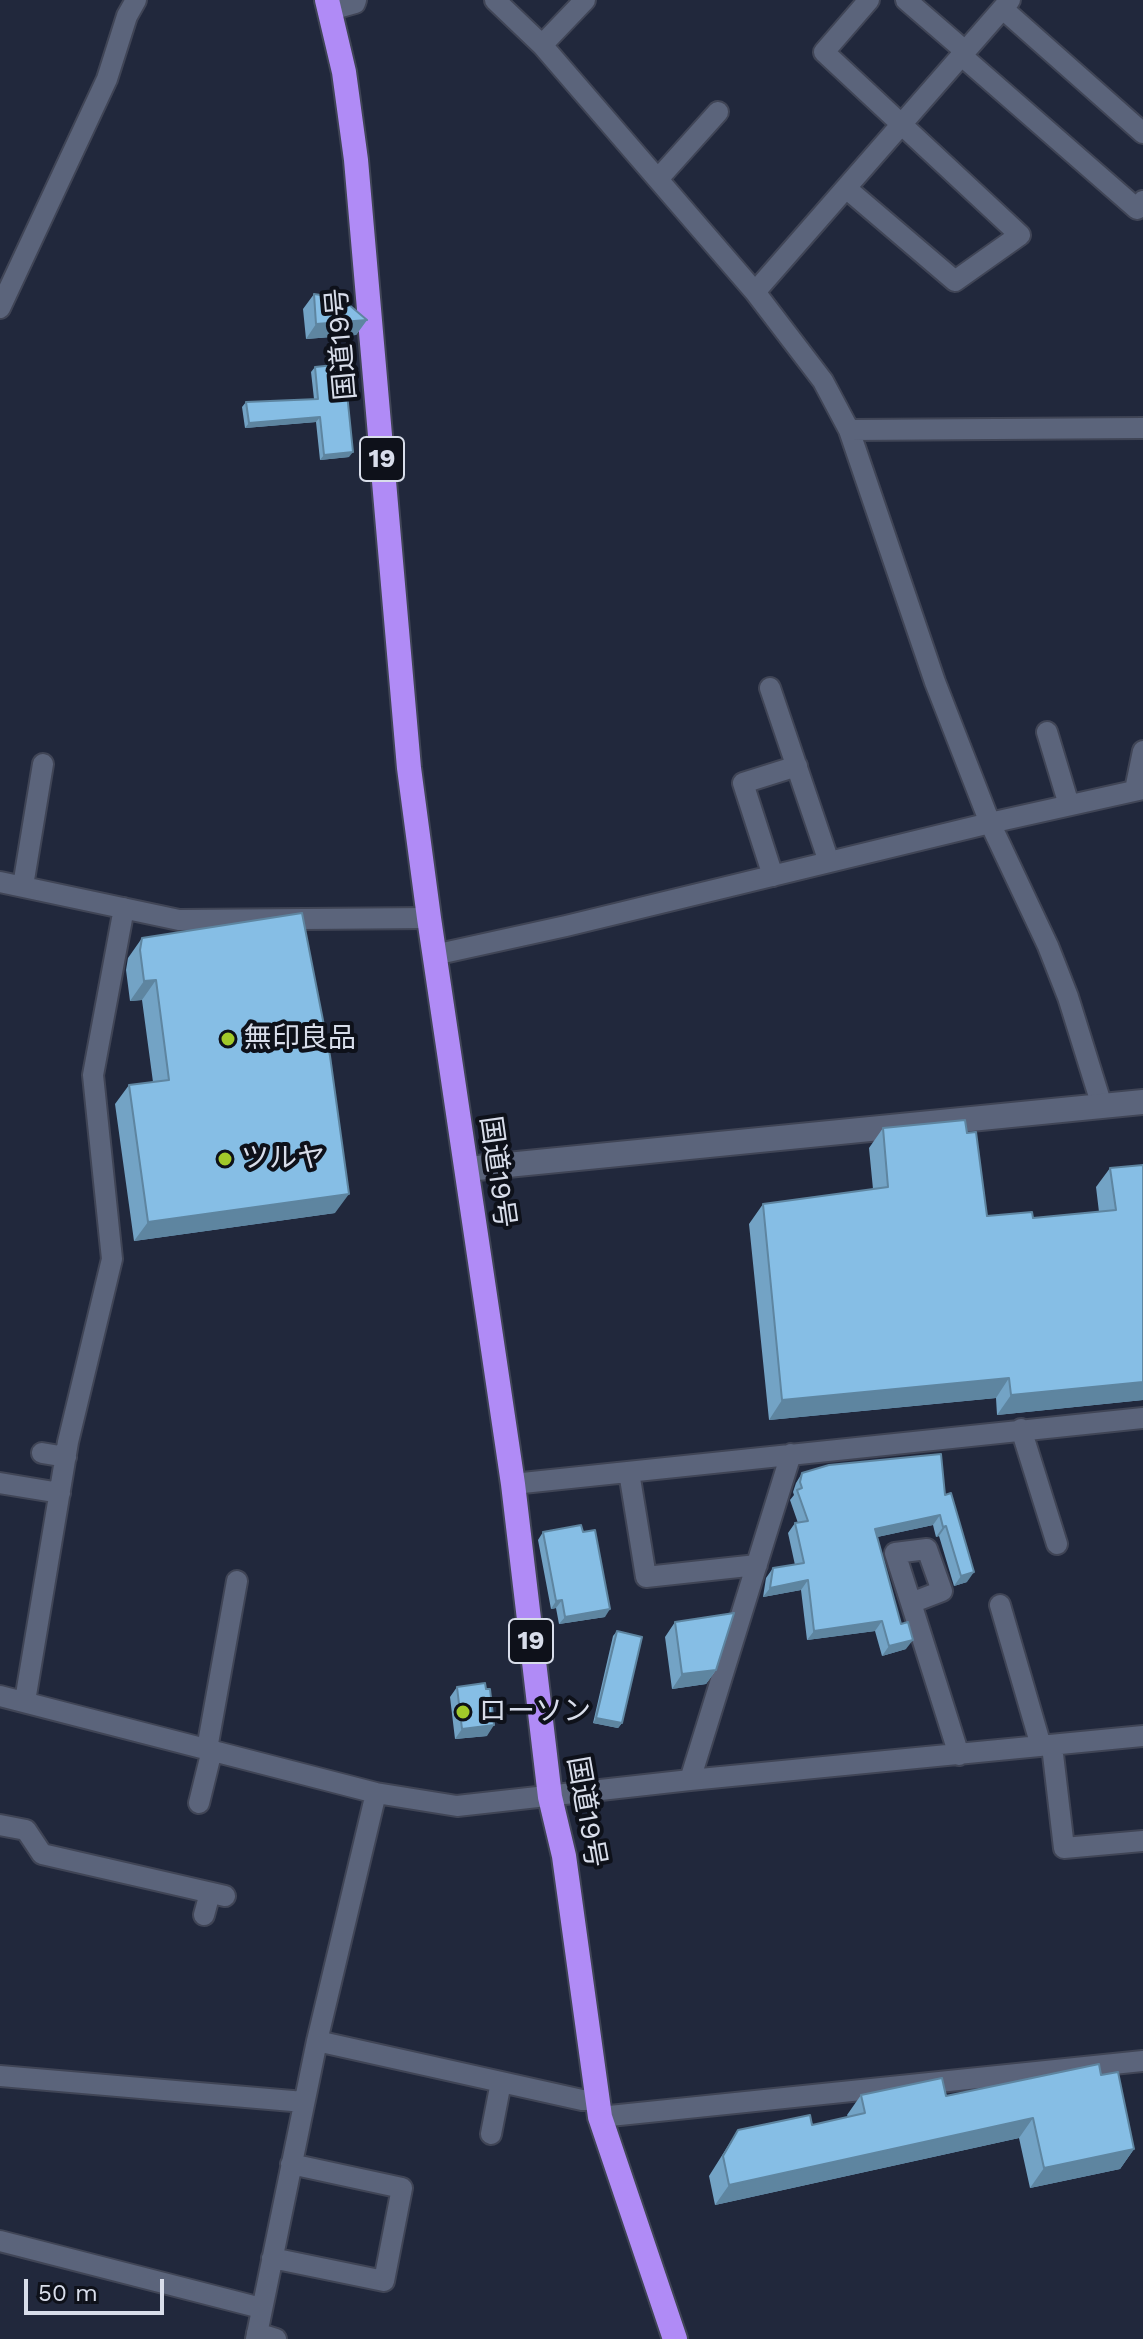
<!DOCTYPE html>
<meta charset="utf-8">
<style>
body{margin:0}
#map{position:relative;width:1143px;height:2339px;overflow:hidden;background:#21283c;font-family:"Work Sans",sans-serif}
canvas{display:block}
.scale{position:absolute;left:24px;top:2279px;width:140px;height:36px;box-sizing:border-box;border:4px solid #d8ddea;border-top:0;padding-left:10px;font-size:24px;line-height:28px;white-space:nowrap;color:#d8ddea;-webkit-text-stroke:6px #0e111a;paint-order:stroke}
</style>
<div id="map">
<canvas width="1143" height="2339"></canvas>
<div class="scale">50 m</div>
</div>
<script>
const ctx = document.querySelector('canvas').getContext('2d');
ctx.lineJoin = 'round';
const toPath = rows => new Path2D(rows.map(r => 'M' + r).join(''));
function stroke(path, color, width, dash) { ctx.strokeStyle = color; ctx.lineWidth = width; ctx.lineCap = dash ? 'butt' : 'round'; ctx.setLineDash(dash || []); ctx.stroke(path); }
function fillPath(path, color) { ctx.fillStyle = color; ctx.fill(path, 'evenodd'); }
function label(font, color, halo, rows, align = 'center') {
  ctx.font = font + ' "Work Sans","Noto Sans JP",sans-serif'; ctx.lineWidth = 8; ctx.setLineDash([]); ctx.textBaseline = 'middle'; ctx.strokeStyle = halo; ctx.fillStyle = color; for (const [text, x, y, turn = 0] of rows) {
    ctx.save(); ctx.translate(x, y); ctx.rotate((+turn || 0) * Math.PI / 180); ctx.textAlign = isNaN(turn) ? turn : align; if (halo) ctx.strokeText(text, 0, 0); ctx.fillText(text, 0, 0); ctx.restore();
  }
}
const street = toPath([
 [495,0,542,45,755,292,823,381,849,430,935,682,990,823,1048,946,1068,997,1102,1106],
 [906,0,965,51],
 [1003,9,1143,133],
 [330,10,355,3,356,0],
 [542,45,585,0],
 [962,56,1137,209,1143,201],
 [658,179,718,112],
 [846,188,955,281,1020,235,824,52,869,0],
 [755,292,1010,0],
 [0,308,107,79,127,16,136,0],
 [849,430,1143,428],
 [770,688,829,862],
 [1047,732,1069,805],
 [1135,790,1143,751],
 [773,876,743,783,797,766],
 [0,882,179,920,429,918],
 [23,886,43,764],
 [434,955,566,926,990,823,1143,789],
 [1021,1429,1057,1544],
 [42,1453,66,1457],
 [629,1472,646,1577,757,1565],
 [0,1483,60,1493],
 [513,1484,1143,1418],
 [911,1603,942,1591,927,1549,895,1553,911,1603,959,1755],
 [1000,1605,1041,1746],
 [0,1696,376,1793,457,1806,690,1780,1143,1736],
 [25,1701,68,1442,112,1259,93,1075,124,908],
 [1052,1746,1064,1848,1143,1841],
 [207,1749,237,1581],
 [690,1780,791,1454],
 [199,1803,212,1750],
 [0,1825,26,1830,42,1854,225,1896],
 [204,1915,210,1893],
 [317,2041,582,2100,597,2100],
 [0,2076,304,2102],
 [600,2117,1143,2061],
 [491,2134,501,2082],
 [0,2241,261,2308],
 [272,2258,384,2281,402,2188,291,2164],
 [257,2333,276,2339],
 [256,2339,317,2041,376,1793]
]);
const secondary = toPath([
 [467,1169,1143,1102]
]);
const highway = toPath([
 [327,0,344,72,356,160,409,768,429,918,513,1484,550,1797,564,1856,600,2117,675,2339]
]);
stroke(street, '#404556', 24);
stroke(secondary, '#404556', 28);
stroke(highway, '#404556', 28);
stroke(street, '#5b647b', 20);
stroke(secondary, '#5b647b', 24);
stroke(highway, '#b08bf6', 24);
fillPath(toPath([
 [314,294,367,320,356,335,306,339,303,309],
 [315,367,349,457,320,460,316,422,245,428,242,407,246,402,314,399,311,372],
 [142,938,335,1213,134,1241,115,1104,129,1085,153,1082,142,1000,130,1001,126,970,128,958],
 [883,1128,967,1133,987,1216,1033,1218,1099,1212,1096,1187,1110,1168,1143,1400,997,1415,996,1398,769,1420,749,1224,763,1204,873,1189,869,1148],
 [802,1473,945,1495,967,1582,954,1586,939,1536,936,1537,933,1525,877,1537,906,1649,882,1656,875,1631,807,1640,801,1590,763,1597,766,1578,773,1568,795,1565,788,1533,795,1523,798,1523,790,1500,794,1495,793,1492,796,1483],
 [543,1532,583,1532,605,1617,559,1624,556,1608,551,1609,538,1540],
 [675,1622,716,1670,706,1684,672,1689,665,1637],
 [617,1631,622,1723,618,1728,593,1723,613,1636],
 [457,1687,487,1736,455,1739,450,1697],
 [1101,2075,1134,2149,1120,2169,1030,2188,1019,2138,715,2205,709,2176,738,2130,812,2125,848,2117,847,2115,861,2095,946,2096]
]), '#73a3c5');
fillPath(toPath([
 [367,320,356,335,306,339,316,324],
 [320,417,316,422,245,428,249,423],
 [353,452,349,457,320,460,324,455],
 [156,980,142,1000,130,1001,144,981],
 [349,1194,335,1213,134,1241,148,1222],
 [1009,1378,996,1398,769,1420,782,1400],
 [1143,1382,1143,1400,997,1415,1011,1395],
 [940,1515,933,1525,868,1539,875,1529],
 [946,1526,939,1536,936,1537,943,1527],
 [974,1572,967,1582,954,1586,961,1576],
 [808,1580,801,1590,763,1597,770,1588],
 [562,1600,556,1608,551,1609,556,1601],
 [610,1609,605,1617,559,1624,565,1617],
 [882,1621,875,1631,807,1640,814,1631],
 [913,1640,906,1649,882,1656,889,1646],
 [716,1670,706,1684,672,1689,682,1674],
 [596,1718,622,1723,618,1728,593,1723],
 [494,1725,487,1736,455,1739,462,1729],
 [1033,2118,1019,2138,715,2205,729,2185],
 [1134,2149,1120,2169,1030,2188,1044,2168]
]), '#5e85a0');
const building = toPath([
 [314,294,341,298,367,320,316,324,314,294],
 [344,364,353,452,324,455,320,417,249,423,246,402,318,399,315,367,344,364],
 [302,913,330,1056,349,1194,148,1222,129,1085,169,1080,156,980,144,981,140,950,142,938,302,913],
 [965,1120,967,1133,976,1132,987,1216,1032,1212,1033,1218,1116,1210,1110,1168,1143,1165,1143,1382,1011,1395,1009,1378,782,1400,763,1204,888,1187,883,1128,965,1120],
 [941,1454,945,1495,951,1493,974,1572,961,1576,946,1526,943,1527,940,1515,875,1529,901,1624,908,1622,913,1640,889,1646,882,1621,814,1631,808,1580,770,1588,773,1568,804,1563,795,1523,808,1521,797,1490,802,1488,800,1482,802,1473,829,1465,941,1454],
 [581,1525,583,1532,595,1530,610,1609,565,1617,562,1600,556,1601,543,1532,581,1525],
 [734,1613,716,1670,682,1674,675,1622,734,1613],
 [617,1631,642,1637,622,1723,596,1718,617,1631],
 [485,1683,486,1689,490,1689,494,1725,462,1729,457,1687,485,1683],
 [1099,2064,1101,2075,1118,2072,1134,2149,1044,2168,1033,2118,729,2185,723,2156,738,2130,810,2115,812,2125,865,2113,861,2095,942,2078,946,2096,1099,2064]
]);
fillPath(building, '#86bee5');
stroke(building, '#5e85a0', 2);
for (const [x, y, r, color] of [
 [228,1039,8,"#a1c92a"],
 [225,1159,8,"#a1c92a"],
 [463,1712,8,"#a1c92a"]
]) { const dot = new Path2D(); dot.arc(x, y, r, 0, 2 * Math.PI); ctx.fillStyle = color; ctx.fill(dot); stroke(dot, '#0e111a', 3); }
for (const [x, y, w] of [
 [382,459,44],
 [531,1641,44]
]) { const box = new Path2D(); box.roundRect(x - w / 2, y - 22, w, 44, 6); ctx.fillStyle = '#0e111a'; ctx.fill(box); stroke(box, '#d8ddea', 2); }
label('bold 26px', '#d8ddea', null, [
 ["19",382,459],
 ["19",531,1641]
]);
label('28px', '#d8ddea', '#0e111a', [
 ["国道19号",342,344,-95],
 ["国道19号",497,1172,82],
 ["国道19号",586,1812,80]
]);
label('28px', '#d8ddea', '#0e111a', [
 ["無印良品",244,1039],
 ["ツルヤ",241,1159],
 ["ローソン",479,1712]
], 'left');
</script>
